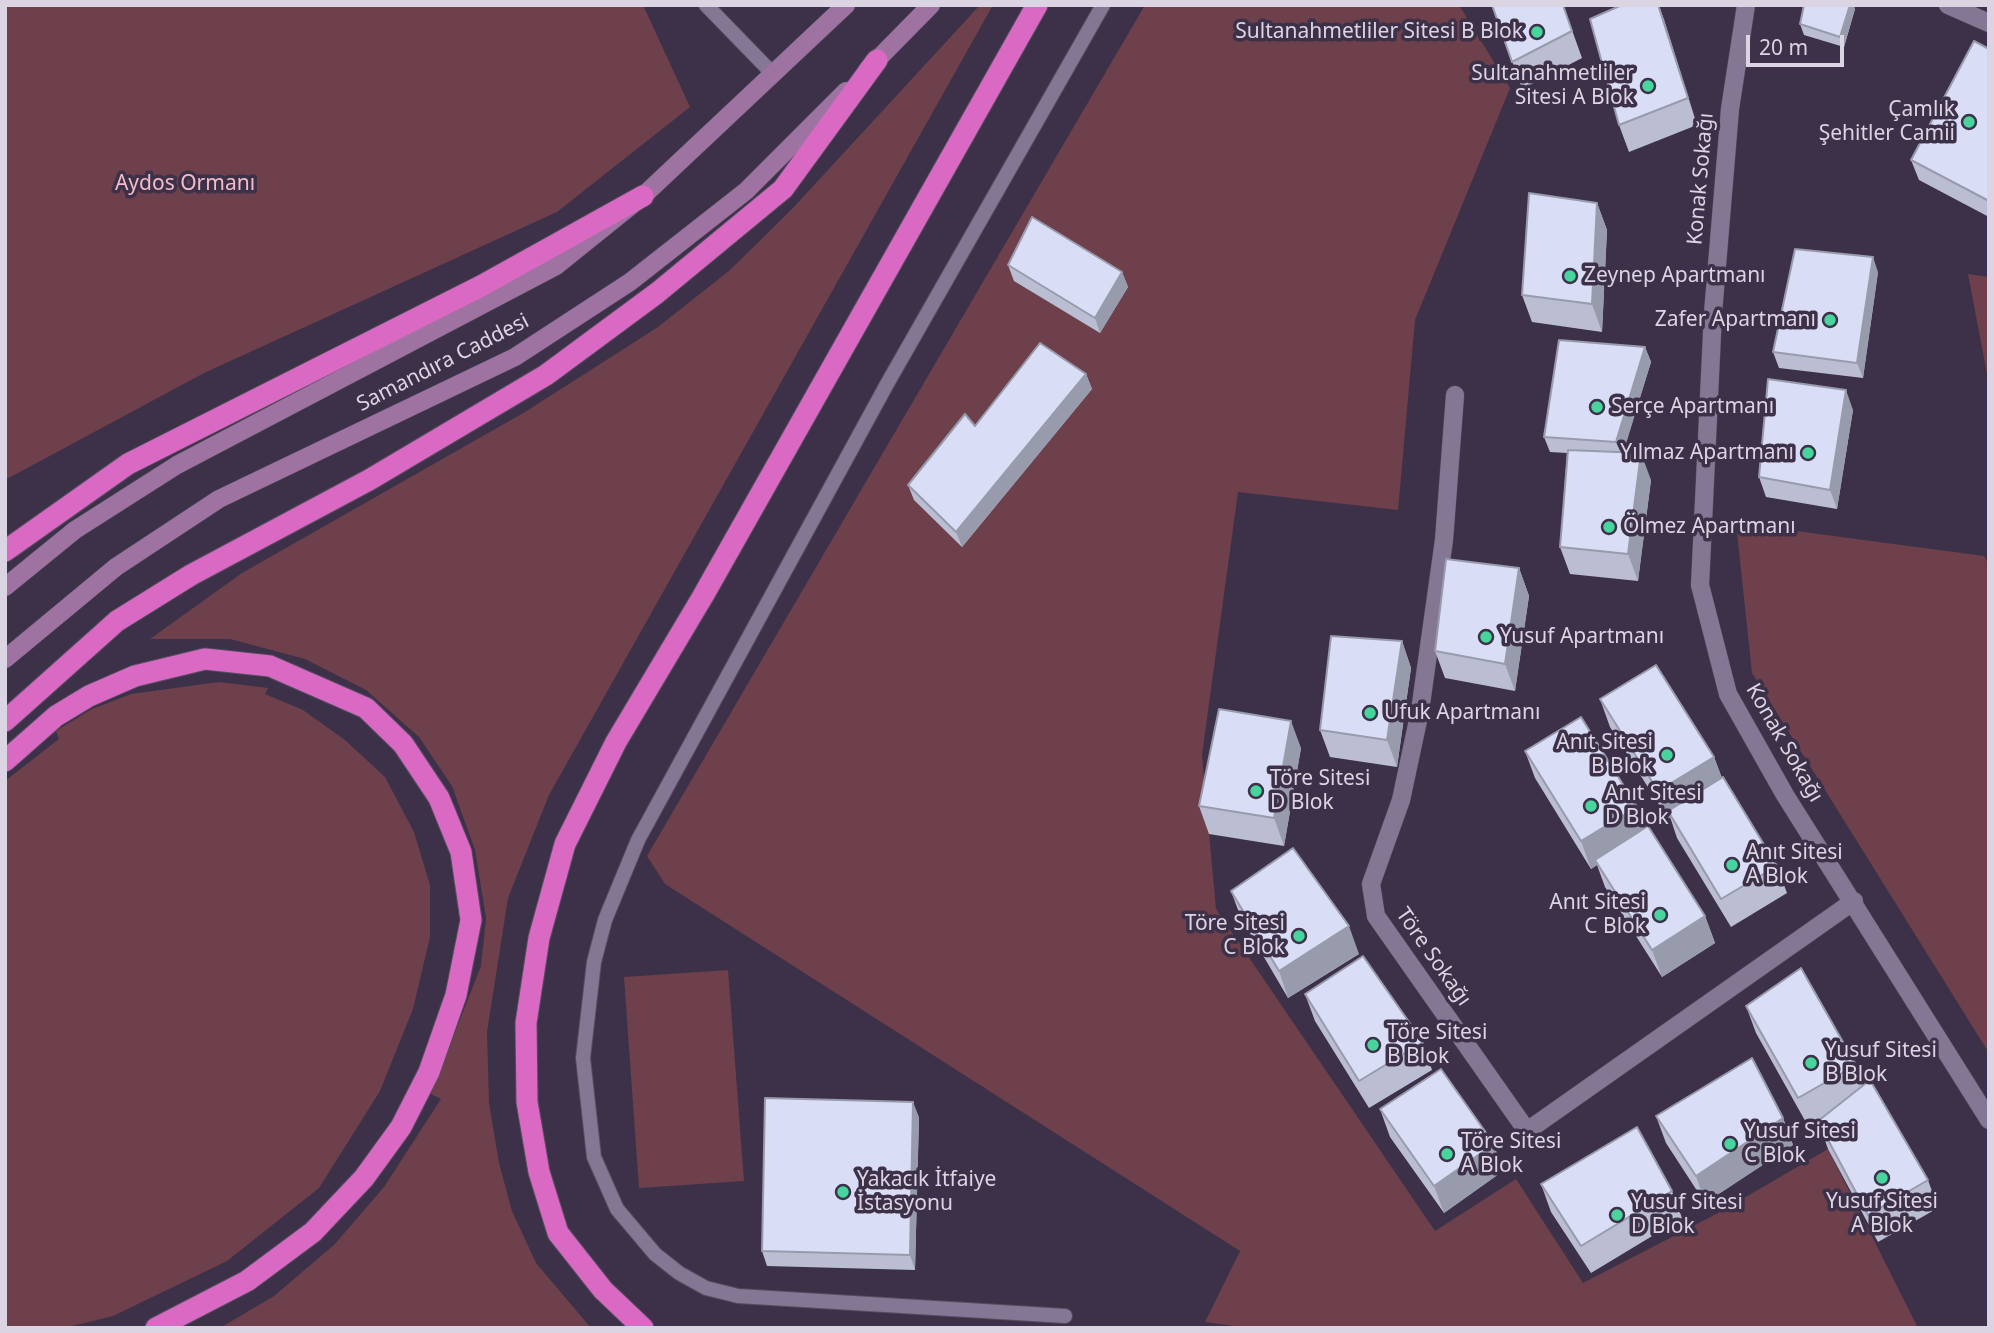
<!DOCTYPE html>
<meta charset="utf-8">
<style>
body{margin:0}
#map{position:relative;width:1994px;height:1333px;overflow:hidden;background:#3c3148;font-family:"Noto Sans",sans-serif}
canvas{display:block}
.frame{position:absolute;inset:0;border:7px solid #dbd4e3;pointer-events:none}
.scale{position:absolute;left:1746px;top:35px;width:98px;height:32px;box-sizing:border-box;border:4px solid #dbd4e3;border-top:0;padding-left:9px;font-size:21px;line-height:24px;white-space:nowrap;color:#dbd4e3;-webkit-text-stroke:5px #3c3148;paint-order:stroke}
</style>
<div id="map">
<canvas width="1994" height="1333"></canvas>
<div class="frame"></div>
<div class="scale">20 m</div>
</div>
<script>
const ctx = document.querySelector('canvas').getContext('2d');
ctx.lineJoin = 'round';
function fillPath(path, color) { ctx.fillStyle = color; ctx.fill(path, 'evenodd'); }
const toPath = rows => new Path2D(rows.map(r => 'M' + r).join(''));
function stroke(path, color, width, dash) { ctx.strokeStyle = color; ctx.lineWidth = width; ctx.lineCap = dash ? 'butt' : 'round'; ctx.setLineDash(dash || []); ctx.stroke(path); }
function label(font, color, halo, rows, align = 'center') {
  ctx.font = font + ' "Noto Sans",sans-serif'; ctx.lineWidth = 7; ctx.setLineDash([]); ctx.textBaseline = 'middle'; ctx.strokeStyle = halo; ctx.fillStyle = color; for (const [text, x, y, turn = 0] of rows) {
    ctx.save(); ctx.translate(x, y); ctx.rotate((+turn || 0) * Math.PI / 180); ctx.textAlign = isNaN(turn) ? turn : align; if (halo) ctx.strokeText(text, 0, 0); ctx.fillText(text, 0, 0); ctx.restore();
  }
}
fillPath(toPath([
 [5,5,643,5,690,107,557,212,204,373,5,480],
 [980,5,993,5,549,795,508,898,487,1032,489,1103,499,1163,512,1211,536,1263,591,1328,220,1328,274,1296,334,1245,384,1187,441,1099,431,1094,481,966,486,918,475,850,452,786,419,737,366,690,305,659,230,639,150,639,242,573,525,412,658,327,730,270,792,209],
 [1145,5,1459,5,1510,88,1415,320,1398,510,1238,492,1202,755,1216,909,1435,1231,1516,1179,1583,1283,1720,1212,1828,1149,1918,1328,1249,1328,1205,1322,1240,1251,665,884,647,856],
 [1968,274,1989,277,1989,384],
 [1736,523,1984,556,1989,564,1989,1053,1752,673],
 [219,682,268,688,265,694,303,710,345,740,385,777,414,832,430,885,430,937,413,1009,380,1091,319,1188,227,1261,113,1316,64,1328,5,1328,5,781,59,739,56,731,92,709,131,694],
 [728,970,744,1181,639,1188,624,977]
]), '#6d404b');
const service = toPath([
 [706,5,773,74],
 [1065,1316,738,1296,706,1288,679,1273,655,1254,617,1209,594,1157,583,1058,594,962,605,920,638,840,887,384,1103,5]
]);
const minor = toPath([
 [1746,5,1730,109,1713,313,1700,585,1728,694,1785,795,1989,1120],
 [1455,395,1444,540,1420,711,1401,800,1371,884,1376,916,1527,1131,1854,901]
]);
const tertiary = toPath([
 [1948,5,1989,23]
]);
const secondary = toPath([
 [868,69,931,5],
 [5,587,75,530,177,465,556,266,643,196,846,5],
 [5,659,116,567,219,499,515,357,630,282,746,191,846,91]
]);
const motorway = toPath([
 [5,551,128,464,481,286,643,196],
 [5,721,117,621,191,575,369,480,546,375,657,293,783,189,877,60],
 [5,761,56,716,89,696,135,676,205,659,270,666,366,708,403,744,439,798,461,852,471,920,456,995,429,1072,401,1127,364,1178,313,1232,247,1281,156,1328],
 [643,1328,603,1290,558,1233,539,1172,527,1102,526,1023,539,938,565,844,616,742,703,596,1037,5]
]);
stroke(service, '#574d61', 16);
stroke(minor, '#574d61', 19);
stroke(tertiary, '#574d61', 19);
stroke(secondary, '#574d61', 19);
stroke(motorway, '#574d61', 23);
stroke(service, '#847793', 14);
stroke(minor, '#847793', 18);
stroke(tertiary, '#847793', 18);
stroke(secondary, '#9e73a2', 18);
stroke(motorway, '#da69c4', 21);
fillPath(toPath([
 [1492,5,1563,5,1582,58,1522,89],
 [1622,5,1659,5,1697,125,1629,152,1619,125],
 [1855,9,1844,47,1804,35,1800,24],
 [1989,49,1989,217,1919,180,1911,160],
 [1597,203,1607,230,1602,332,1532,322,1522,295],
 [1008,265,1122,272,1128,287,1100,333,1014,281],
 [1878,272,1863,378,1779,368,1773,352],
 [1645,347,1651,362,1623,452,1651,480,1638,581,1570,574,1560,547,1567,453,1550,452,1544,437],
 [1086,374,1092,389,962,547,914,500,908,485,975,426],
 [1853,410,1837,509,1766,497,1759,477],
 [1519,568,1529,596,1515,691,1445,678,1435,651],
 [1402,641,1411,668,1397,767,1330,757,1320,730],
 [1600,699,1714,757,1722,778,1777,866,1787,893,1731,927,1677,838,1670,817,1668,819,1610,727],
 [1301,748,1284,846,1209,834,1199,806],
 [1525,751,1637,807,1645,828,1705,916,1715,943,1662,977,1605,887,1597,865,1591,869,1535,778],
 [1231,891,1359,954,1288,998,1241,918],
 [1305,994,1423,1042,1432,1070,1369,1108,1315,1021],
 [1746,1006,1856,1065,1863,1085,1928,1180,1938,1208,1878,1242,1828,1149,1818,1121,1822,1118,1808,1126,1756,1033],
 [1380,1109,1503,1171,1444,1213,1390,1137],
 [1656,1116,1783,1118,1793,1145,1705,1203,1666,1143],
 [919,1117,915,1270,767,1266,762,1251],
 [1541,1184,1672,1191,1682,1218,1591,1273,1551,1212]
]), '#bbbed3');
fillPath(toPath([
 [1658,5,1664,19,1697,125,1688,98],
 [1850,5,1854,5,1855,9,1844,47,1840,37],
 [1597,203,1607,230,1602,332,1592,304],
 [1873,257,1878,272,1863,378,1857,363],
 [1122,272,1128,287,1100,333,1095,318],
 [1645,347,1651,362,1622,457,1616,442],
 [1086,374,1092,389,962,547,956,532],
 [1846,390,1853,410,1837,509,1830,490],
 [1641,453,1651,480,1638,581,1628,554],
 [1519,568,1529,596,1515,691,1505,664],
 [1402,641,1411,668,1397,767,1387,740],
 [1291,721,1301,748,1284,846,1274,818],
 [1714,757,1724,784,1668,811,1670,817,1668,819,1658,791],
 [1637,807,1647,834,1595,860,1597,865,1591,869,1581,841],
 [1705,916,1715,943,1662,977,1652,950],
 [1349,926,1359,954,1288,998,1279,971],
 [913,1102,919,1117,915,1270,910,1255],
 [1783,1118,1793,1145,1705,1203,1696,1176],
 [1494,1144,1503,1171,1444,1213,1434,1186]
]), '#989bac');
const building = toPath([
 [1492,5,1563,5,1572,31,1512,62,1492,5],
 [1622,5,1658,5,1688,98,1619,125,1590,19,1622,5],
 [1804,5,1850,5,1840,37,1800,24,1804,5],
 [1974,41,1989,49,1989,201,1911,160,1974,41],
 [1529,193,1597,203,1592,304,1522,295,1529,193],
 [1032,217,1122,272,1095,318,1008,265,1032,217],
 [1795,249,1873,257,1857,363,1773,352,1795,249],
 [1559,340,1645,347,1616,442,1544,437,1559,340],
 [1040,343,1086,374,956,532,908,485,965,414,975,426,1040,343],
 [1768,379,1846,390,1830,490,1759,477,1768,379],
 [1568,450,1641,453,1628,554,1560,547,1568,450],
 [1446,559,1519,568,1505,664,1435,651,1446,559],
 [1331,636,1402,641,1387,740,1320,730,1331,636],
 [1656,665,1714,757,1658,791,1600,699,1656,665],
 [1219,709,1291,721,1274,818,1199,806,1219,709],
 [1581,717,1637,807,1581,841,1525,751,1581,717],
 [1723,777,1777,866,1721,899,1668,811,1723,777],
 [1648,826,1705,916,1652,950,1595,860,1648,826],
 [1293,848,1349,926,1279,971,1231,891,1293,848],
 [1363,956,1423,1042,1359,1081,1305,994,1363,956],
 [1801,968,1856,1065,1798,1098,1746,1006,1801,968],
 [1752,1058,1783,1118,1696,1176,1656,1116,1752,1058],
 [1441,1069,1494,1144,1434,1186,1380,1109,1441,1069],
 [1870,1080,1928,1180,1868,1215,1818,1121,1870,1080],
 [765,1098,913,1102,910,1255,762,1251,765,1098],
 [1637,1127,1672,1191,1581,1246,1541,1184,1637,1127]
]);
fillPath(building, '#d9ddf5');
stroke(building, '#989bac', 2);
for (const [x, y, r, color] of [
 [1537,32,7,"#48d49d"],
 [1648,86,7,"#48d49d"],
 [1969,122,7,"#48d49d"],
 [1570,276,7,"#48d49d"],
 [1830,320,7,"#48d49d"],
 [1597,407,7,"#48d49d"],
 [1808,453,7,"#48d49d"],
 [1609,527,7,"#48d49d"],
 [1486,637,7,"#48d49d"],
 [1370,713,7,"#48d49d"],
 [1667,755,7,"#48d49d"],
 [1256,791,7,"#48d49d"],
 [1591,806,7,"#48d49d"],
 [1732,865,7,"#48d49d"],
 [1660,915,7,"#48d49d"],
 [1299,936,7,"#48d49d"],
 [1373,1045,7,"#48d49d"],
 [1811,1063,7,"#48d49d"],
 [1730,1144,7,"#48d49d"],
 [1447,1154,7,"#48d49d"],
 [1882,1178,7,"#48d49d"],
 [843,1192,7,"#48d49d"],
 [1617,1215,7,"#48d49d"]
]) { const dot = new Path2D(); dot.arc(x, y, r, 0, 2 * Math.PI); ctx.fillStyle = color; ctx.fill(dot); stroke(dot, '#3c3148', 2.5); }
label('21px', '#dbd4e3', '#3c3148', [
 ["Sultanahmetliler Sitesi B Blok",1523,32,"right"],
 ["Sultanahmetliler",1634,74,"right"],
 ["Sitesi A Blok",1634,98,"right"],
 ["Çamlık",1955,110,"right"],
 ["Şehitler Camii",1955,134,"right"],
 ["Zeynep Apartmanı",1584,276],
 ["Zafer Apartmanı",1816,320,"right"],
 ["Serçe Apartmanı",1611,407],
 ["Yılmaz Apartmanı",1794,453,"right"],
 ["Ölmez Apartmanı",1623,527],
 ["Yusuf Apartmanı",1500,637],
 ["Ufuk Apartmanı",1384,713],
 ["Anıt Sitesi",1653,743,"right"],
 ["B Blok",1653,767,"right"],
 ["Töre Sitesi",1270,779],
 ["D Blok",1270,803],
 ["Anıt Sitesi",1605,794],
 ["D Blok",1605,818],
 ["Anıt Sitesi",1746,853],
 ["A Blok",1746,877],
 ["Anıt Sitesi",1646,903,"right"],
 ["C Blok",1646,927,"right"],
 ["Töre Sitesi",1285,924,"right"],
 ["C Blok",1285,948,"right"],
 ["Töre Sitesi",1387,1033],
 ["B Blok",1387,1057],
 ["Yusuf Sitesi",1825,1051],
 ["B Blok",1825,1075],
 ["Yusuf Sitesi",1744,1132],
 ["C Blok",1744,1156],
 ["Töre Sitesi",1461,1142],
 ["A Blok",1461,1166],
 ["Yakacık İtfaiye",857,1180],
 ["İstasyonu",857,1204],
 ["Yusuf Sitesi",1882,1202,"center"],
 ["A Blok",1882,1226,"center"],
 ["Yusuf Sitesi",1631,1203],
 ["D Blok",1631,1227]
], 'left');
label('21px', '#dbd4e3', '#3c3148', [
 ["Konak Sokağı",1701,179,-85],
 ["Samandıra Caddesi",443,363,-27],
 ["Konak Sokağı",1784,743,60],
 ["Töre Sokağı",1433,957,55]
]);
label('21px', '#f4bbc8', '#3c3148', [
 ["Aydos Ormanı",185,184]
]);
</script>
